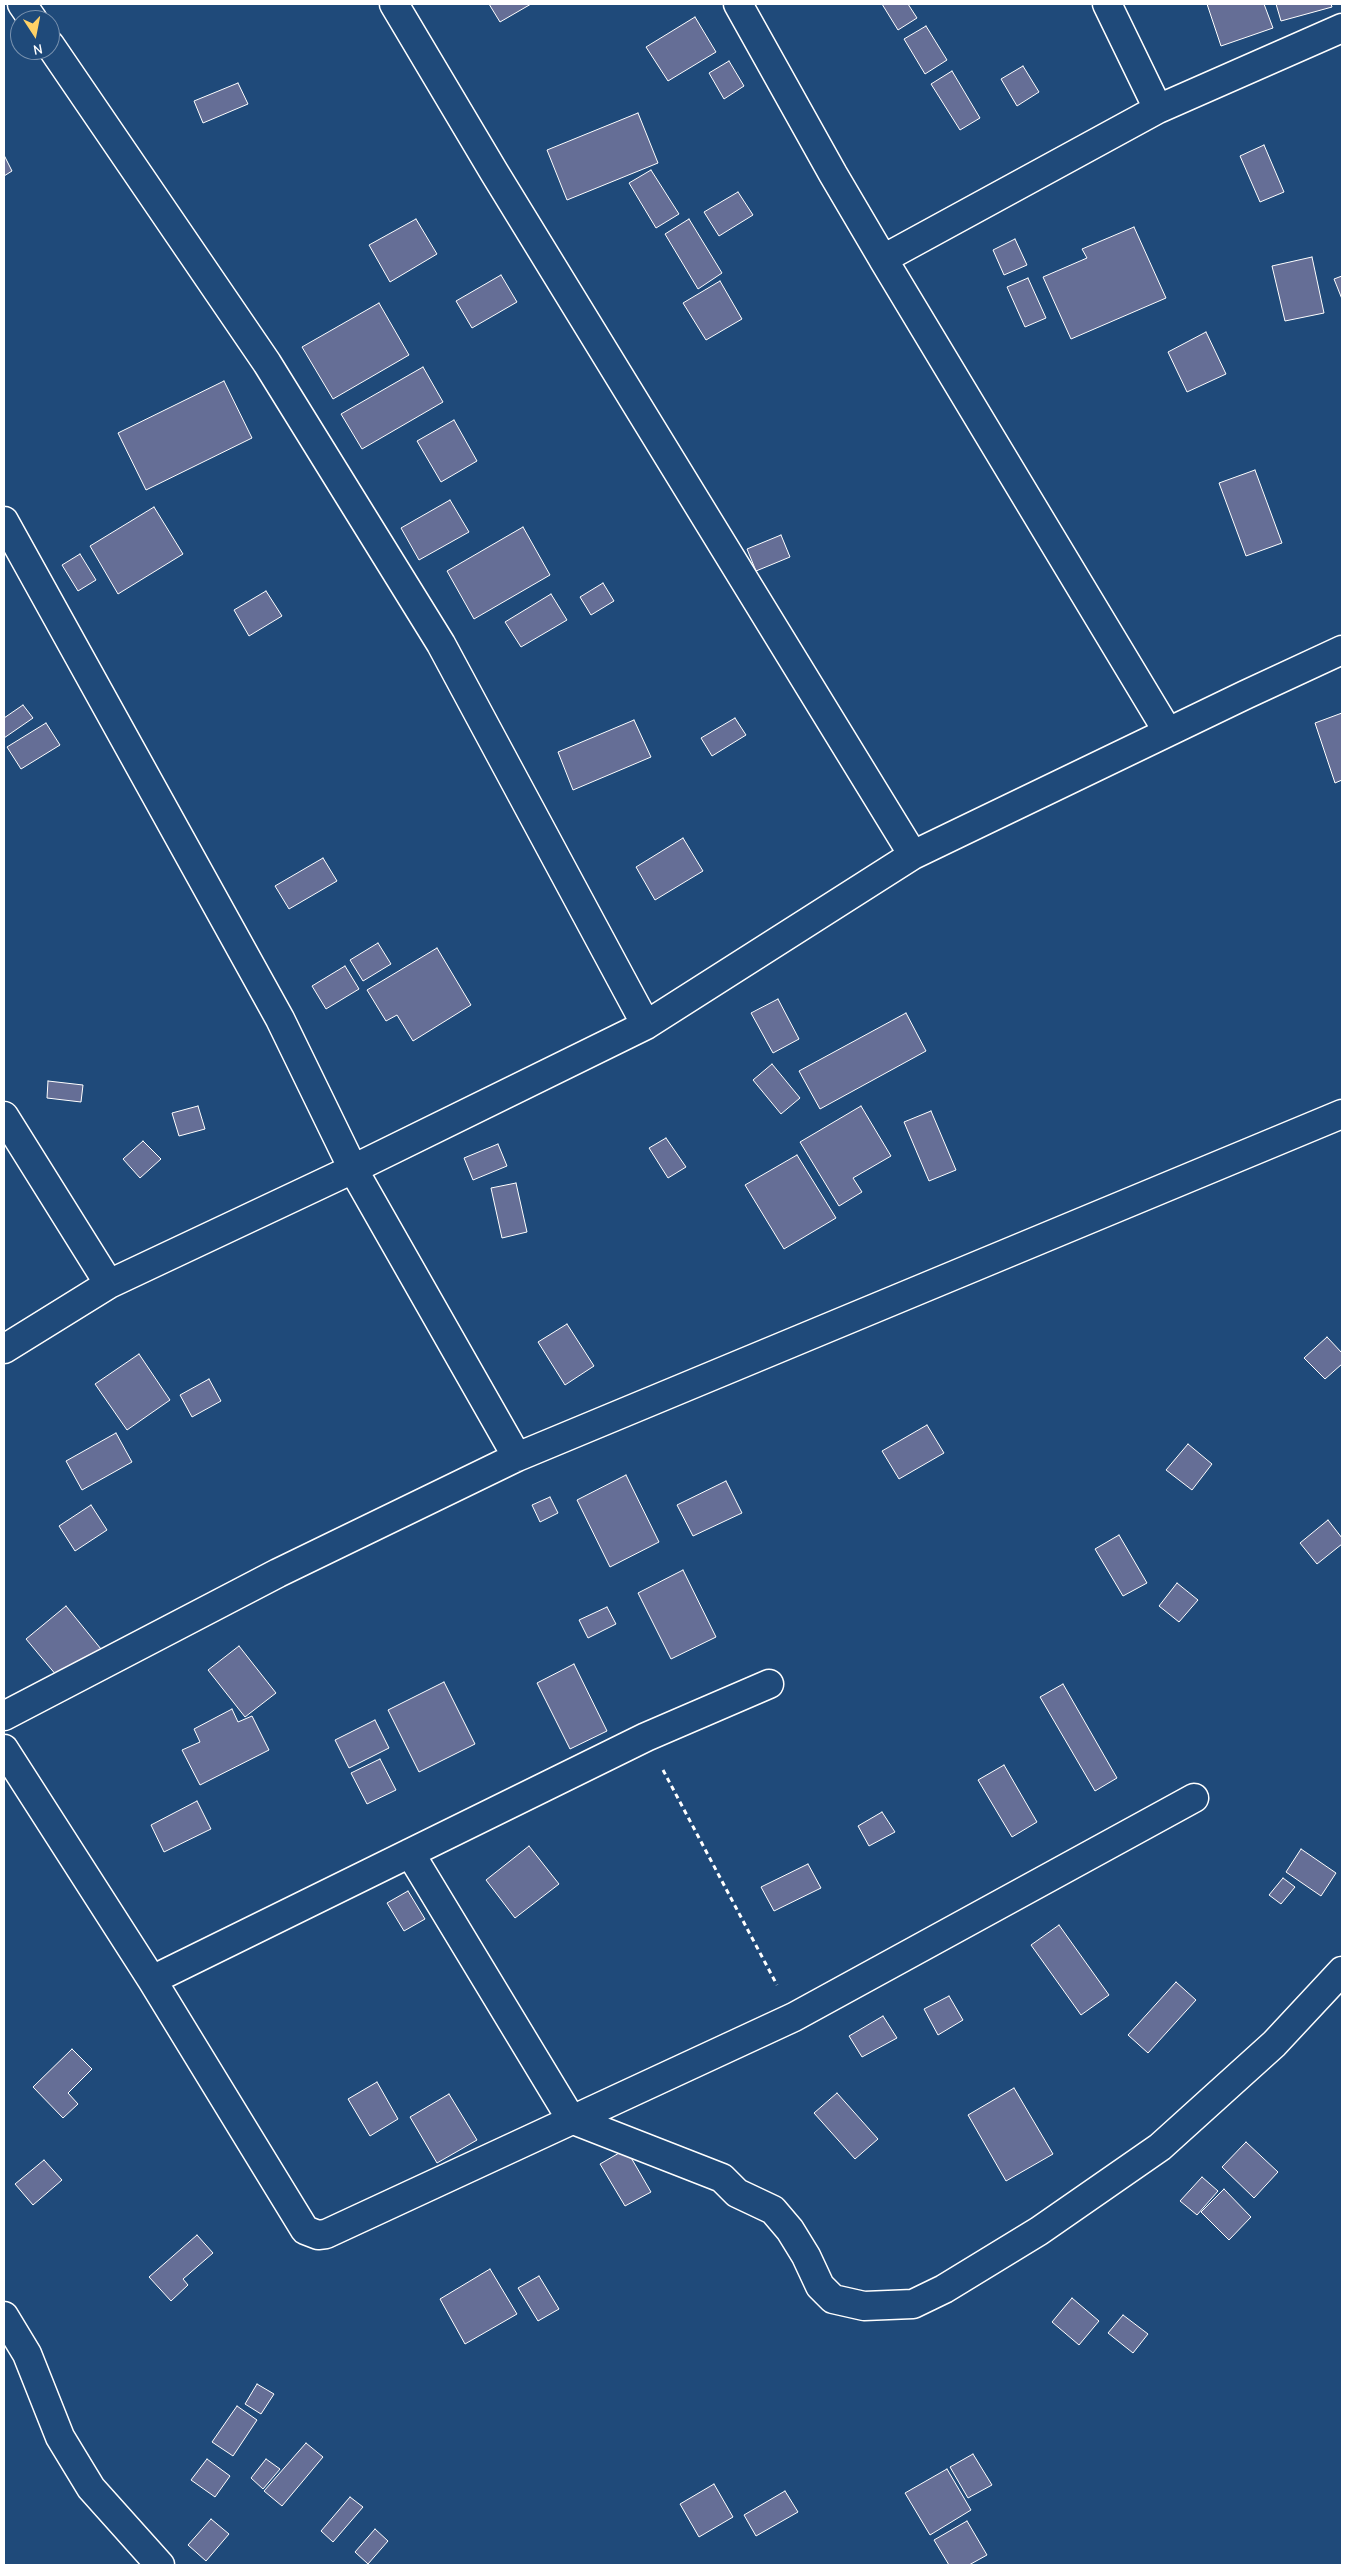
<!DOCTYPE html>
<style>
body{margin:0}
#map{position:relative;width:1346px;height:2569px;overflow:hidden;background:#1f4a7a;font-family:"Comic Neue",sans-serif}
canvas{display:block}
.frame{position:absolute;inset:0;border:5px solid #fff;pointer-events:none}
.north{position:absolute;left:10px;top:10px;width:50px;height:50px;box-sizing:border-box;background:#1f4a7a;border:1px solid #7992af;border-radius:50%;rotate:169deg;font-size:14px;font-weight:700;line-height:20px;text-align:center;color:#fff}
.north::after{content:'';display:block;margin:auto;width:18px;height:22px;background:#ffd166;clip-path:polygon(50% 0,100% 100%,50% 72%,0 100%)}
</style>
<div id="map">
<canvas width="1346" height="2569"></canvas>
<div class="frame"></div>
<div class="north">N</div>
</div>
<script>
const ctx = document.querySelector('canvas').getContext('2d');
ctx.lineJoin = 'round';
function fillPath(path, color) { ctx.fillStyle = color; ctx.fill(path, 'evenodd'); }
const toPath = rows => new Path2D(rows.map(r => 'M' + r).join(''));
function stroke(path, color, width, dash) { ctx.strokeStyle = color; ctx.lineWidth = width; ctx.lineCap = dash ? 'butt' : 'round'; ctx.setLineDash(dash || []); ctx.stroke(path); }
const building = toPath([
 [489,4,531,4,500,22,489,4],
 [882,4,908,4,917,18,898,30,882,4],
 [1207,4,1264,4,1273,28,1221,46,1207,4],
 [1276,4,1331,4,1332,7,1281,21,1276,4],
 [695,17,716,52,668,81,646,47,695,17],
 [926,26,947,60,925,74,904,39,926,26],
 [729,61,744,86,724,99,709,73,729,61],
 [1023,66,1039,92,1017,106,1001,79,1023,66],
 [952,71,980,118,960,130,931,84,952,71],
 [238,83,248,104,203,123,194,101,238,83],
 [638,113,658,163,567,200,547,150,638,113],
 [1264,145,1284,192,1260,202,1240,156,1264,145],
 [4,155,12,171,4,176,4,155],
 [651,170,679,214,656,228,629,183,651,170],
 [738,192,753,215,719,236,704,212,738,192],
 [416,219,437,254,390,282,369,245,416,219],
 [689,219,722,273,698,289,665,234,689,219],
 [1134,227,1166,298,1071,339,1043,277,1087,258,1082,249,1134,227],
 [1015,239,1027,265,1004,275,993,250,1015,239],
 [1312,257,1324,313,1285,321,1272,266,1312,257],
 [501,275,517,302,472,328,456,301,501,275],
 [1342,276,1342,299,1334,279,1342,276],
 [1028,278,1046,318,1025,327,1007,287,1028,278],
 [720,281,742,319,706,340,683,303,720,281],
 [379,303,409,355,333,399,302,347,379,303],
 [1206,332,1226,374,1187,392,1168,352,1206,332],
 [423,367,443,402,362,449,341,414,423,367],
 [224,381,252,438,146,490,118,433,224,381],
 [454,420,477,461,441,482,417,441,454,420],
 [1255,470,1282,543,1246,556,1219,483,1255,470],
 [450,500,469,532,419,560,401,528,450,500],
 [154,507,183,554,118,594,90,546,154,507],
 [523,527,550,575,474,619,447,571,523,527],
 [781,535,790,557,756,571,747,549,781,535],
 [80,554,96,580,78,591,62,565,80,554],
 [603,583,614,601,591,615,580,597,603,583],
 [266,591,282,616,249,636,234,610,266,591],
 [551,594,567,620,521,647,505,622,551,594],
 [23,705,33,718,4,738,4,718,23,705],
 [1342,713,1342,780,1335,783,1315,723,1342,713],
 [735,718,746,735,712,756,701,738,735,718],
 [634,720,651,757,573,790,558,752,634,720],
 [46,723,60,745,21,769,7,747,46,723],
 [683,838,703,871,655,900,636,867,683,838],
 [323,858,337,881,289,909,275,886,323,858],
 [378,943,391,964,363,981,350,960,378,943],
 [437,948,471,1005,413,1041,397,1015,386,1021,367,990,437,948],
 [345,966,359,989,326,1009,312,986,345,966],
 [778,999,799,1039,773,1053,751,1013,778,999],
 [906,1013,926,1051,820,1109,799,1071,906,1013],
 [772,1064,800,1098,781,1114,753,1080,772,1064],
 [48,1081,83,1085,81,1102,47,1098,48,1081],
 [198,1106,205,1129,179,1136,172,1113,198,1106],
 [861,1106,891,1156,853,1178,862,1192,839,1206,800,1142,861,1106],
 [931,1111,956,1170,929,1181,904,1122,931,1111],
 [666,1138,686,1167,668,1178,649,1148,666,1138],
 [143,1141,161,1159,140,1178,123,1159,143,1141],
 [498,1144,507,1166,473,1180,464,1158,498,1144],
 [797,1155,836,1218,784,1249,745,1185,797,1155],
 [516,1183,527,1232,502,1238,491,1188,516,1183],
 [567,1324,594,1366,565,1385,538,1342,567,1324],
 [1327,1337,1342,1353,1342,1364,1325,1379,1304,1358,1327,1337],
 [139,1354,170,1400,127,1430,95,1384,139,1354],
 [209,1379,221,1401,192,1417,180,1395,209,1379],
 [927,1425,944,1453,899,1479,882,1451,927,1425],
 [116,1433,132,1462,82,1490,66,1461,116,1433],
 [1188,1444,1212,1464,1192,1490,1166,1470,1188,1444],
 [626,1475,659,1542,610,1567,577,1500,626,1475],
 [726,1481,742,1513,693,1536,677,1505,726,1481],
 [550,1497,558,1513,540,1522,532,1505,550,1497],
 [91,1505,107,1530,75,1551,59,1526,91,1505],
 [1328,1520,1342,1538,1342,1544,1317,1564,1300,1543,1328,1520],
 [1119,1535,1147,1583,1123,1596,1095,1549,1119,1535],
 [683,1570,716,1637,671,1659,638,1593,683,1570],
 [1177,1583,1198,1600,1179,1622,1159,1606,1177,1583],
 [66,1606,101,1649,62,1682,26,1639,66,1606],
 [607,1607,616,1624,588,1638,579,1620,607,1607],
 [239,1646,276,1693,245,1717,208,1670,239,1646],
 [574,1664,607,1731,570,1749,537,1683,574,1664],
 [444,1682,475,1744,419,1772,388,1710,444,1682],
 [1063,1684,1117,1778,1095,1791,1040,1697,1063,1684],
 [232,1709,238,1722,252,1716,269,1750,200,1785,182,1750,200,1742,194,1729,232,1709],
 [375,1720,389,1748,349,1768,335,1740,375,1720],
 [380,1759,396,1790,367,1804,351,1773,380,1759],
 [1004,1765,1037,1822,1012,1837,978,1780,1004,1765],
 [197,1801,211,1829,164,1852,151,1825,197,1801],
 [882,1812,895,1832,869,1846,858,1826,882,1812],
 [529,1846,559,1884,515,1918,486,1880,529,1846],
 [1301,1849,1336,1873,1321,1896,1286,1872,1301,1849],
 [808,1864,821,1888,774,1911,761,1887,808,1864],
 [1283,1878,1295,1887,1281,1904,1269,1895,1283,1878],
 [408,1891,425,1919,404,1931,387,1903,408,1891],
 [1059,1925,1109,1995,1081,2015,1031,1945,1059,1925],
 [1176,1982,1196,2000,1148,2053,1128,2035,1176,1982],
 [949,1996,963,2020,938,2035,924,2009,949,1996],
 [883,2016,897,2038,862,2057,849,2036,883,2016],
 [72,2049,92,2069,68,2093,78,2104,63,2118,33,2087,72,2049],
 [377,2082,398,2119,370,2136,348,2099,377,2082],
 [1014,2088,1053,2154,1006,2181,968,2115,1014,2088],
 [837,2093,878,2139,855,2159,814,2113,837,2093],
 [449,2094,477,2140,437,2163,410,2117,449,2094],
 [1246,2142,1278,2172,1254,2198,1222,2167,1246,2142],
 [626,2149,651,2192,625,2206,600,2164,626,2149],
 [44,2160,62,2180,33,2205,15,2184,44,2160],
 [1202,2177,1218,2191,1197,2215,1180,2201,1202,2177],
 [1224,2189,1251,2217,1229,2240,1201,2212,1224,2189],
 [197,2235,213,2253,183,2279,188,2285,171,2301,149,2277,197,2235],
 [490,2269,517,2314,465,2344,440,2299,490,2269],
 [539,2276,559,2309,538,2321,518,2288,539,2276],
 [1072,2298,1099,2321,1079,2345,1052,2322,1072,2298],
 [1123,2315,1148,2334,1133,2353,1108,2333,1123,2315],
 [257,2384,274,2394,261,2414,245,2404,257,2384],
 [237,2406,257,2420,233,2456,212,2442,237,2406],
 [306,2443,323,2457,282,2506,264,2491,306,2443],
 [973,2454,992,2485,968,2498,950,2467,973,2454],
 [207,2459,230,2476,215,2497,191,2480,207,2459],
 [266,2459,280,2469,263,2489,251,2478,266,2459],
 [947,2469,971,2510,930,2535,905,2493,947,2469],
 [714,2484,733,2517,699,2537,680,2504,714,2484],
 [785,2491,798,2512,756,2536,744,2515,785,2491],
 [350,2497,363,2507,333,2542,321,2531,350,2497],
 [211,2519,229,2534,206,2561,188,2545,211,2519],
 [967,2521,987,2555,969,2565,949,2565,934,2540,967,2521],
 [375,2529,388,2541,368,2564,355,2552,375,2529]
]);
fillPath(building, '#656e96');
stroke(building, '#fff', 1);
const street = toPath([
 [22,4,33,20],
 [394,4,494,172,913,855],
 [738,4,833,174,883,259,1158,109,1342,28],
 [1107,4,1158,109],
 [50,45,267,363,441,644,646,1025],
 [883,259,1168,732],
 [4,521,280,1019,353,1169,517,1457],
 [4,1116,109,1284,4,1349],
 [109,1284,353,1169,646,1025,913,855,1245,695,1342,650],
 [4,1716,278,1573,517,1457,1342,1114],
 [4,1749,152,1980,305,2230,318,2235,326,2234,794,2017,1194,1798],
 [410,1853,571,2119,722,2178,737,2193,773,2210,790,2230,806,2256,820,2286,833,2299,864,2306,913,2304,944,2289,1039,2231,1160,2147,1274,2044,1342,1971],
 [152,1980,646,1737,769,1684],
 [4,2316,27,2354,60,2437,91,2488,160,2565]
]);
stroke(street, '#fff', 31);
stroke(toPath([
 [663,1770,777,1985]
]), '#fff', 3, [5, 4]);
stroke(street, '#1f4a7a', 28);
</script>
